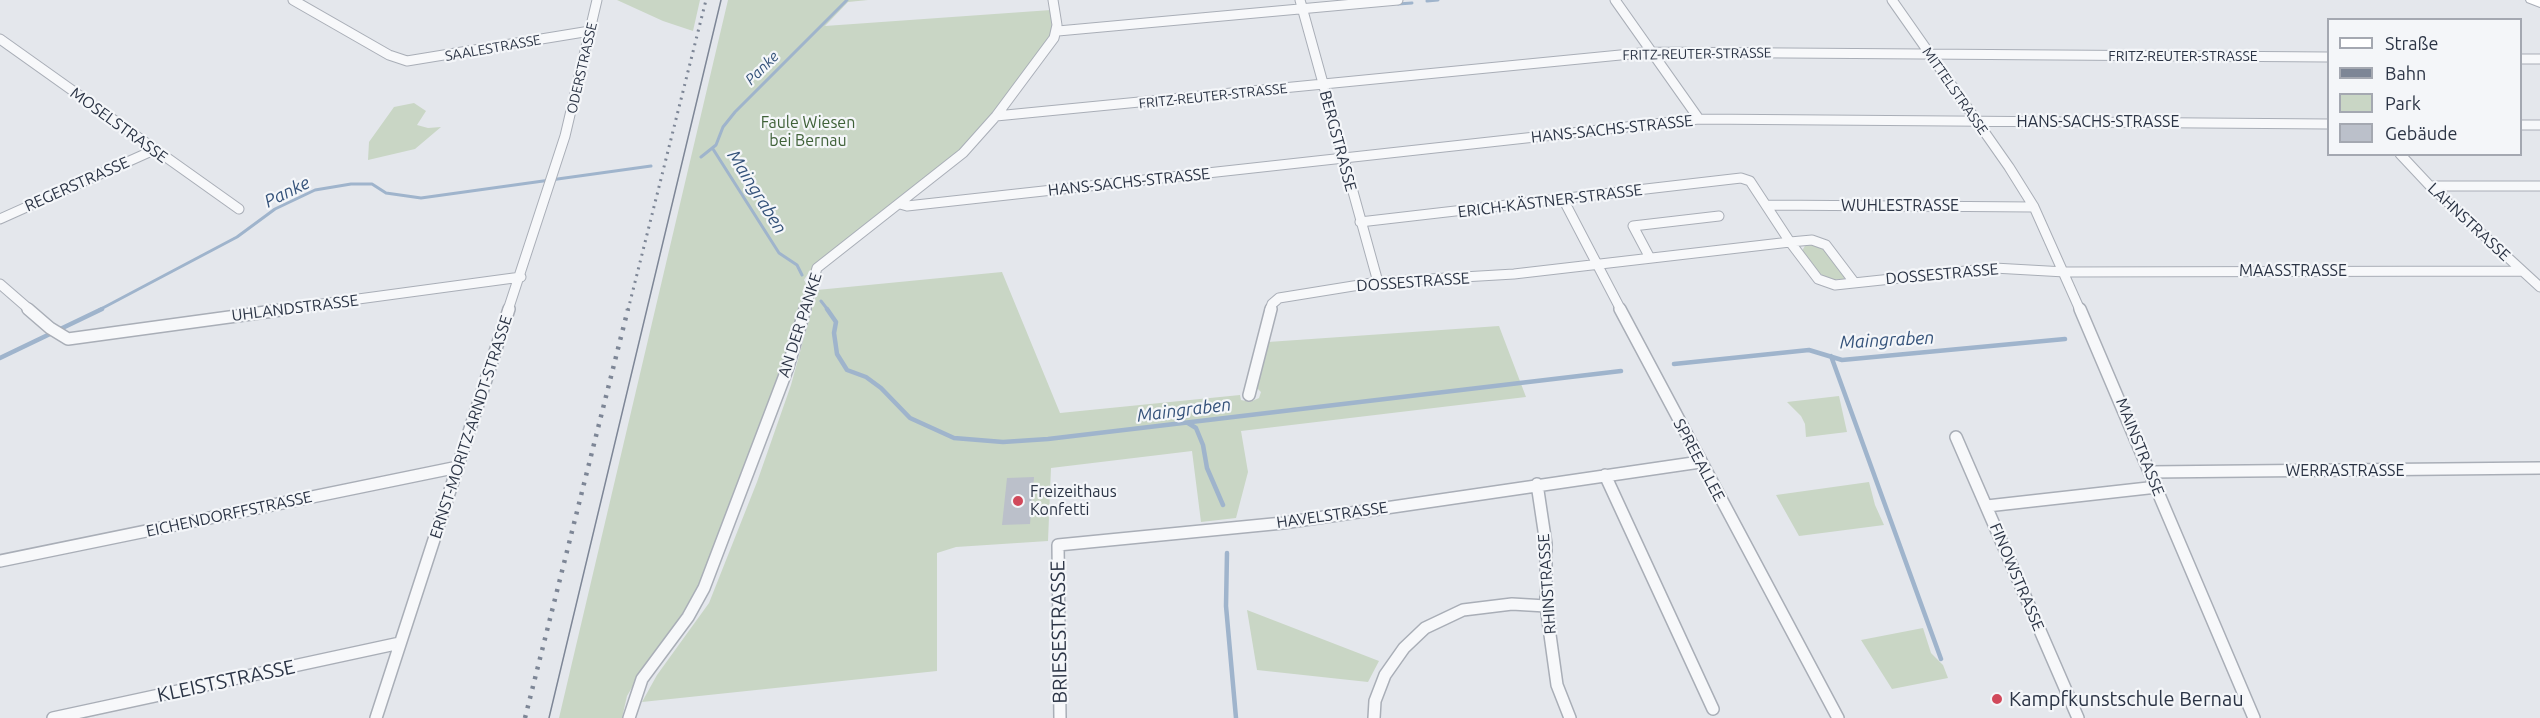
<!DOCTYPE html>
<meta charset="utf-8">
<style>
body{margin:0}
#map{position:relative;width:2540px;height:718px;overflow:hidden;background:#e4e7ec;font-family:Ubuntu,sans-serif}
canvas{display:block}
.legend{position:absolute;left:2327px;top:18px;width:195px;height:138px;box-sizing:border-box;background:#f4f6f9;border:2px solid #a4a8b1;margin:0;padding:8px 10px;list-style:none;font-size:18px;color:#2b3445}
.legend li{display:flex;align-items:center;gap:12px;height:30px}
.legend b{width:30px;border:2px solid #a4a8b1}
</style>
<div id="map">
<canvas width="2540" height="718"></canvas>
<ul class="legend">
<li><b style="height:8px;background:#fff"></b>Straße</li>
<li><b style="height:8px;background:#7d8696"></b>Bahn</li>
<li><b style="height:16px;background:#c9d6c5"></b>Park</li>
<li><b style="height:16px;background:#bbc0ca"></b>Gebäude</li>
</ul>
</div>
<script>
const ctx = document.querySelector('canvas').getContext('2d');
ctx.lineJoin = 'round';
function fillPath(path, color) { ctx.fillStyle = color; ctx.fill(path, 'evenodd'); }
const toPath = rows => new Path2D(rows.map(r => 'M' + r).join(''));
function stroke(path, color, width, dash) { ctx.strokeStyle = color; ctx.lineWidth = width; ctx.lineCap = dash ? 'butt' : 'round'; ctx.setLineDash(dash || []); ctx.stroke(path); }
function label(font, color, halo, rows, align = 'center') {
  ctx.font = font + ' Ubuntu,sans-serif'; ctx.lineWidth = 4.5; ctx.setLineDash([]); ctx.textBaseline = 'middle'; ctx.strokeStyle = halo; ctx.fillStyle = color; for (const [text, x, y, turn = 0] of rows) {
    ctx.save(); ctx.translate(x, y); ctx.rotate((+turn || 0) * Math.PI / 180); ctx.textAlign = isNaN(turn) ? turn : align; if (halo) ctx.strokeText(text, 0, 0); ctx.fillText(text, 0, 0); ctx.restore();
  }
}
fillPath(toPath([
 [617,0,700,0,693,31,663,21],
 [728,0,868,0,848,2,825,26,1051,10,1054,26,1052,35,992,118,960,151,821,259,809,272,804,280,806,283,793,334,777,382,700,582,681,618,644,667,627,696,622,718,559,718],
 [414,103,426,111,417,125,428,128,441,127,415,149,368,160,369,142,394,107],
 [1810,243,1823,246,1844,273,1844,279,1831,280,1817,272,1802,251,1806,244],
 [1002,272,1060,413,1240,395,1241,400,1250,402,1259,398,1261,392,1255,386,1268,342,1499,326,1526,397,1241,431,1248,472,1236,518,1201,522,1192,451,1051,468,1048,541,956,547,937,553,937,671,642,702,657,675,709,603,757,482,791,385,817,290],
 [1839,396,1847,432,1806,437,1805,424,1801,416,1787,402],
 [1869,482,1875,505,1884,525,1799,536,1776,495],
 [1247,610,1379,661,1368,682,1257,670],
 [1923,628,1931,653,1943,665,1948,678,1892,689,1861,640]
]), '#c9d6c5');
stroke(toPath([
 [1427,1,1438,0],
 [1398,4,1412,3],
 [713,149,779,253,797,265,802,275],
 [701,157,716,145,723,127,735,112,847,0],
 [821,301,828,310],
 [99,310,237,237,275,209,315,190,351,184,372,184,386,193,421,198,651,166]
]), '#9fb4cc', 3);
stroke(toPath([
 [827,309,836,322,834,333,837,354,847,370,866,377,881,388,910,418,954,438,1003,442,1048,439,1621,371],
 [1831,356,1941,659],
 [0,358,102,309],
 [1674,364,1809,350,1842,360,2065,339],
 [1188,423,1196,428,1203,445,1207,468,1223,505],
 [1227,553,1226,606,1236,718]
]), '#9fb4cc', 4.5);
fillPath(toPath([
 [1034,477,1030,524,1002,525,1007,478]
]), '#bbc0ca');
const streetFar1 = toPath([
 [293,0,389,55,407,61,590,31],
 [1300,0,1378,282],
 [1615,0,1699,119],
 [1892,0,2009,167,2034,207,2080,310],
 [1058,31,1398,0],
 [0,39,239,209],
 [2520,59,2540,59],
 [996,116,1651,52,2328,57],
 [2520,125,2540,125],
 [2400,154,2430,186,2540,287],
 [2430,186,2540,186],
 [1563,199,1621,310],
 [900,204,907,206,1699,119,2328,124],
 [1766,205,2034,207],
 [0,219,154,150],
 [1360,222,1741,178,1750,181,1790,242,1812,240,1826,245,1854,282],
 [1650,258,1633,226,1719,216],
 [0,284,30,310],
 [277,310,521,277],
 [508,310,565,136,597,0],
 [805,310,817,268,963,153,996,116,1054,38,1057,25,1053,0],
 [1270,310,1272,304,1279,298,1378,282,1514,274,1790,242,1818,279,1835,285,1994,268,2065,272,2522,271]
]);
const street = toPath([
 [28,309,50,328,68,339,288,309],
 [1620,309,1838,718],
 [2080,309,2254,718],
 [1249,395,1271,309],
 [1956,437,2078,718],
 [2150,472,2540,468],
 [1605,475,1713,709],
 [1537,484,1546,544,1546,606,1557,685,1570,718],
 [1987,506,2157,487],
 [0,561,458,467],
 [53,718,400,643],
 [376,718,509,309],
 [629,718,642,679,688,617,704,588,788,367,805,309],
 [1060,718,1058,545,1283,523,1700,462],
 [1374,718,1375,701,1385,675,1404,648,1425,628,1463,610,1512,604,1546,606]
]);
const secondary = toPath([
 [2526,0,2540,0,2540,7,2527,2,2526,0]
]);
stroke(streetFar1, '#a9aeb7', 11);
stroke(street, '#a9aeb7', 14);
stroke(secondary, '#a9aeb7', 2);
stroke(streetFar1, '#f7f8fa', 9);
stroke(street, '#f7f8fa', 11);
fillPath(secondary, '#fff');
stroke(toPath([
 [549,718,721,0]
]), '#7d8696', 1.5);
stroke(toPath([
 [628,310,706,0]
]), '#7d8696', 3, [2, 5]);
stroke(toPath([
 [525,718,628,309]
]), '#7d8696', 4.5, [3, 7]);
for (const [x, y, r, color] of [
 [1018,501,6,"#d1495b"],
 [1997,699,6,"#d1495b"]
]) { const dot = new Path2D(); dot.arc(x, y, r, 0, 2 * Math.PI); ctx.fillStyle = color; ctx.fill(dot); stroke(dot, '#f4f6f9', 2); }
label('14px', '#2b3445', '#f4f6f9', [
 ["SAALESTRASSE",493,48,-10],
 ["FRITZ-REUTER-STRASSE",1697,54,-1],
 ["FRITZ-REUTER-STRASSE",2183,56],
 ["ODERSTRASSE",582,68,-77],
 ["MITTELSTRASSE",1955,91,55],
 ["FRITZ-REUTER-STRASSE",1213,96,-6]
]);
label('italic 15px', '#34527a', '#f4f6f9', [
 ["Panke",762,68,-45]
]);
label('16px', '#2b3445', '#f4f6f9', [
 ["HANS-SACHS-STRASSE",2098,122],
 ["MOSELSTRASSE",119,125,36],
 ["HANS-SACHS-STRASSE",1612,129,-6],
 ["BERGSTRASSE",1338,141,75],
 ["HANS-SACHS-STRASSE",1129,182,-6],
 ["REGERSTRASSE",77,184,-24],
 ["ERICH-KÄSTNER-STRASSE",1550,201,-7],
 ["WUHLESTRASSE",1900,206],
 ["LAHNSTRASSE",2469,222,43],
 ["MAASSTRASSE",2293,271],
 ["DOSSESTRASSE",1942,274,-5],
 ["DOSSESTRASSE",1413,282,-4],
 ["UHLANDSTRASSE",295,308,-7],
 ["AN DER PANKE",800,325,-72],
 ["ERNST-MORITZ-ARNDT-STRASSE",471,427,-72],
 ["MAINSTRASSE",2140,447,68],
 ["SPREEALLEE",1699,460,62],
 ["WERRASTRASSE",2345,471],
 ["EICHENDORFFSTRASSE",229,514,-12],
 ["HAVELSTRASSE",1332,515,-8],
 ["FINOWSTRASSE",2017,577,67],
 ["RHINSTRASSE",1547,584,-94]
]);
label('16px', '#3f6138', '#f4f6f9', [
 ["Faule Wiesen",808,123],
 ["bei Bernau",808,141]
]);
label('16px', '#2b3445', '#f4f6f9', [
 ["Freizeithaus",1030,492],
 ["Konfetti",1030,510]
], 'left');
label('italic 18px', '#34527a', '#f4f6f9', [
 ["Panke",287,192,-26],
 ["Maingraben",757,192,58],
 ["Maingraben",1887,340,-3],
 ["Maingraben",1184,410,-7]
]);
label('20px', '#2b3445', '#f4f6f9', [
 ["BRIESESTRASSE",1059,632,-91],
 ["KLEISTSTRASSE",226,681,-12]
]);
label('20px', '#2b3445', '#f4f6f9', [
 ["Kampfkunstschule Bernau",2009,699]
], 'left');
</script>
